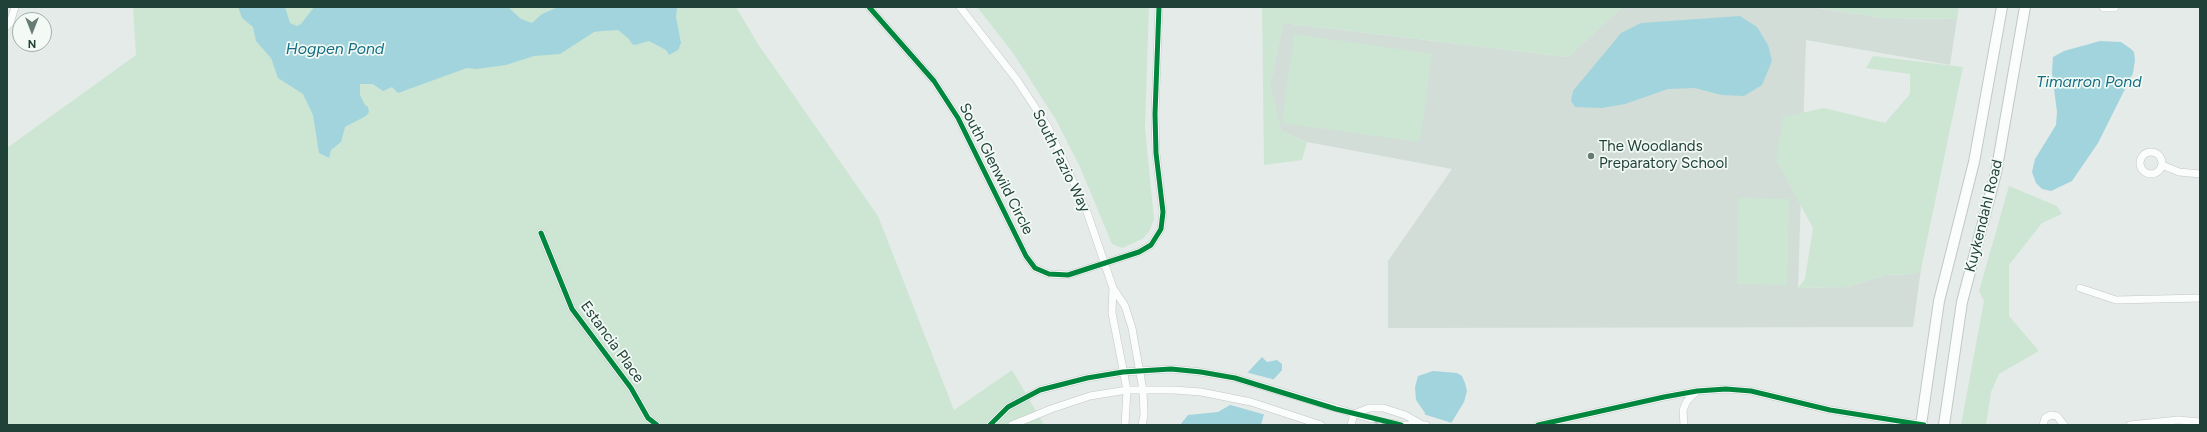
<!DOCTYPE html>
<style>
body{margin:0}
#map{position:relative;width:2207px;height:432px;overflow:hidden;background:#e5ebe8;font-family:Figtree,sans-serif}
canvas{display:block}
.frame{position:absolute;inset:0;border:8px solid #204138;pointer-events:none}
.north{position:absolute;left:12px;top:12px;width:40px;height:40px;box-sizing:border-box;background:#f3faf6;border:1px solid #9fb0aa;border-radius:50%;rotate:180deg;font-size:11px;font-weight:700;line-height:16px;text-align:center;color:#204138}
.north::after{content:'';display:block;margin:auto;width:14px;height:18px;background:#657c76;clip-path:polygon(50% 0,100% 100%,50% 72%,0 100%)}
</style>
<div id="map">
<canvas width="2207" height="432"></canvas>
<div class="frame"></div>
<div class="north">N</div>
</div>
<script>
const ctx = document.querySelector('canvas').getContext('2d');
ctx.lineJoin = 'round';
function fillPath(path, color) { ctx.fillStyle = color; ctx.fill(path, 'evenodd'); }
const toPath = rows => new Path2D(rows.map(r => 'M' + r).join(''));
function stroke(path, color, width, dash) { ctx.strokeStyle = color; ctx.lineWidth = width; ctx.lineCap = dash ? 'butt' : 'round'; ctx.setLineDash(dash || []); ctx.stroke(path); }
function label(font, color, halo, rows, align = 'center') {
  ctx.font = font + ' Figtree,sans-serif'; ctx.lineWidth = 3.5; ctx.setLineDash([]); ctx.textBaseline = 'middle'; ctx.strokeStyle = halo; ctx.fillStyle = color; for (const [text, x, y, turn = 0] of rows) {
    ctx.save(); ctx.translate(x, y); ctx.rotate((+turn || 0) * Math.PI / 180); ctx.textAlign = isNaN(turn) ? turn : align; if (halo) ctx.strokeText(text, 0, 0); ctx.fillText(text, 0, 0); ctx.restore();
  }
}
fillPath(toPath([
 [1622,7,1811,7,1883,18,1957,19,1950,65,1806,40,1798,288,1847,287,1887,275,1914,274,1921,269,1913,327,1388,328,1388,261,1452,169,1307,142,1281,131,1270,85,1283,23,1568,57]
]), '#d2ddd8');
fillPath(toPath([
 [133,7,736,7,758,44,878,216,954,410,1012,370,1044,425,7,425,7,148,136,55],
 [977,7,1149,7,1145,128,1154,219,1149,232,1142,239,1122,248,1112,244,1080,167,1056,120,1013,53],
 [1262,7,1622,7,1568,57,1283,23,1270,85,1281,131,1307,142,1302,160,1264,165],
 [1811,7,1959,7,1957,19,1883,18],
 [1294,34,1432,54,1420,142,1282,123],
 [1873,56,1963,67,1921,269,1915,274,1887,275,1847,287,1798,288,1805,279,1813,228,1776,160,1783,117,1824,108,1885,123,1910,94,1910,74,1866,68],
 [2009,186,2057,206,2062,214,2042,223,2009,265,2009,316,2039,351,1999,374,1991,392,1986,425,1961,425,1984,301,1979,291],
 [1738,198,1789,199,1787,285,1737,284]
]), '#cde6d4');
fillPath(toPath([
 [238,7,285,7,290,23,297,26,301,24,314,7,508,7,521,19,532,23,542,14,558,7,677,7,676,17,681,43,678,50,669,55,666,50,649,41,635,45,632,44,629,39,618,30,602,31,594,32,560,54,534,56,506,65,476,69,467,68,398,93,392,87,383,91,373,84,360,84,360,95,365,105,368,107,369,112,366,116,345,127,341,142,331,150,329,158,319,153,313,115,303,94,278,78,271,58,256,41,253,27,242,18],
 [1740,16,1757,27,1768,45,1772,61,1762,85,1744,96,1721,95,1695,88,1668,89,1625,104,1602,108,1575,107,1571,101,1573,91,1621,33,1641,23],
 [2100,41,2121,42,2131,49,2134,52,2135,60,2133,73,2098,143,2072,181,2051,191,2042,189,2036,183,2032,172,2035,159,2056,125,2057,112,2052,73,2053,57,2064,51],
 [1262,357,1267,362,1277,360,1282,364,1282,370,1274,379,1261,425,1180,425,1188,415,1218,412,1230,405,1248,372],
 [1433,371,1457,373,1462,376,1465,383,1467,391,1464,402,1450,425,1423,425,1425,413,1416,400,1415,387,1418,376]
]), '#a2d4dd');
fillPath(toPath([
 [1245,372,1276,380,1266,415,1227,404],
 [1423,414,1452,423,1451,425,1421,425]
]), '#e5ebe8');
stroke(toPath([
 [1372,419,1389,423]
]), '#bec9c5', 7, [7, 3.5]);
const minor = toPath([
 [869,7,934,81,958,118,1026,256,1035,268,1049,274,1068,275,1139,252,1151,245,1161,229,1163,212,1156,153,1155,114,1159,7],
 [960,7,1017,80,1048,127,1087,212,1113,288,1125,306,1132,328,1143,390,1144,415,1142,425],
 [7,26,10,23,15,7],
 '2140 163a11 11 0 1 1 22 0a11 11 0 1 1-22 0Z',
 [2162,165,2179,172,2200,174],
 [541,233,572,309,631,388,648,418,657,425],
 [1113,288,1112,313,1127,390,1125,425],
 [2080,288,2116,300,2200,298],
 [1354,414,1369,408,1383,408,1405,415,1421,424],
 [1389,423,1401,425],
 [990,425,1008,407,1040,390,1087,378,1123,372,1171,369,1201,372,1235,378,1372,419],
 [1012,425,1051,409,1090,396,1127,390,1174,390,1201,392,1251,402,1321,425],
 [1351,425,1354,414],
 [1406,425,1426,425],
 [1538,425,1664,397,1697,391,1726,389,1751,391,1830,410,1924,425],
 [1684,425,1683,410,1687,401,1697,391],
 [2043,425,2045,418,2051,415,2057,416,2064,425],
 [2130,425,2178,420,2200,422]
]);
const tertiary = toPath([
 [2104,7,2114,7]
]);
const secondary = toPath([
 [1921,425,1939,301,1974,162,2002,7],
 [1944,425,1962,302,1996,173,2025,7]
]);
stroke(minor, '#c2c8c5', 8);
stroke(tertiary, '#c2c8c5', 10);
stroke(secondary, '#c0c8c5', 12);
stroke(minor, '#fbfcfc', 7);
stroke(tertiary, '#fbfcfc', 9);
stroke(secondary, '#fbfcfc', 10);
stroke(toPath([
 [869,7,934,81,958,118,1026,256,1035,268,1049,274,1068,275,1139,252,1151,245,1161,229,1163,212,1156,153,1155,114,1159,7],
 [541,233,572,309,631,388,648,418,657,425],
 [990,425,1008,407,1040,390,1087,378,1123,372,1171,369,1201,372,1235,378,1336,409,1401,425],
 [1538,425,1664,397,1697,391,1726,389,1751,391,1830,410,1924,425]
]), '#00873e', 5);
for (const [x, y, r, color] of [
 [1591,156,4,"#657c76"]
]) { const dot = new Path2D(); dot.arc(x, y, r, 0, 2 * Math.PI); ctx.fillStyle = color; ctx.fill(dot); stroke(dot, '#f3faf6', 1.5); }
label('15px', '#204138', '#f3faf6', [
 ["The Woodlands",1599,147],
 ["Preparatory School",1599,164]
], 'left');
label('15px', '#204138', '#f3faf6', [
 ["South Fazio Way",1061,161,64],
 ["South Glenwild Circle",996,169,63],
 ["Kuykendahl Road",1984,216,-76],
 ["Estancia Place",612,342,54]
]);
label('italic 16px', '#146e82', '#f3faf6', [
 ["Hogpen Pond",335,49],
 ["Timarron Pond",2089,82]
]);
</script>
